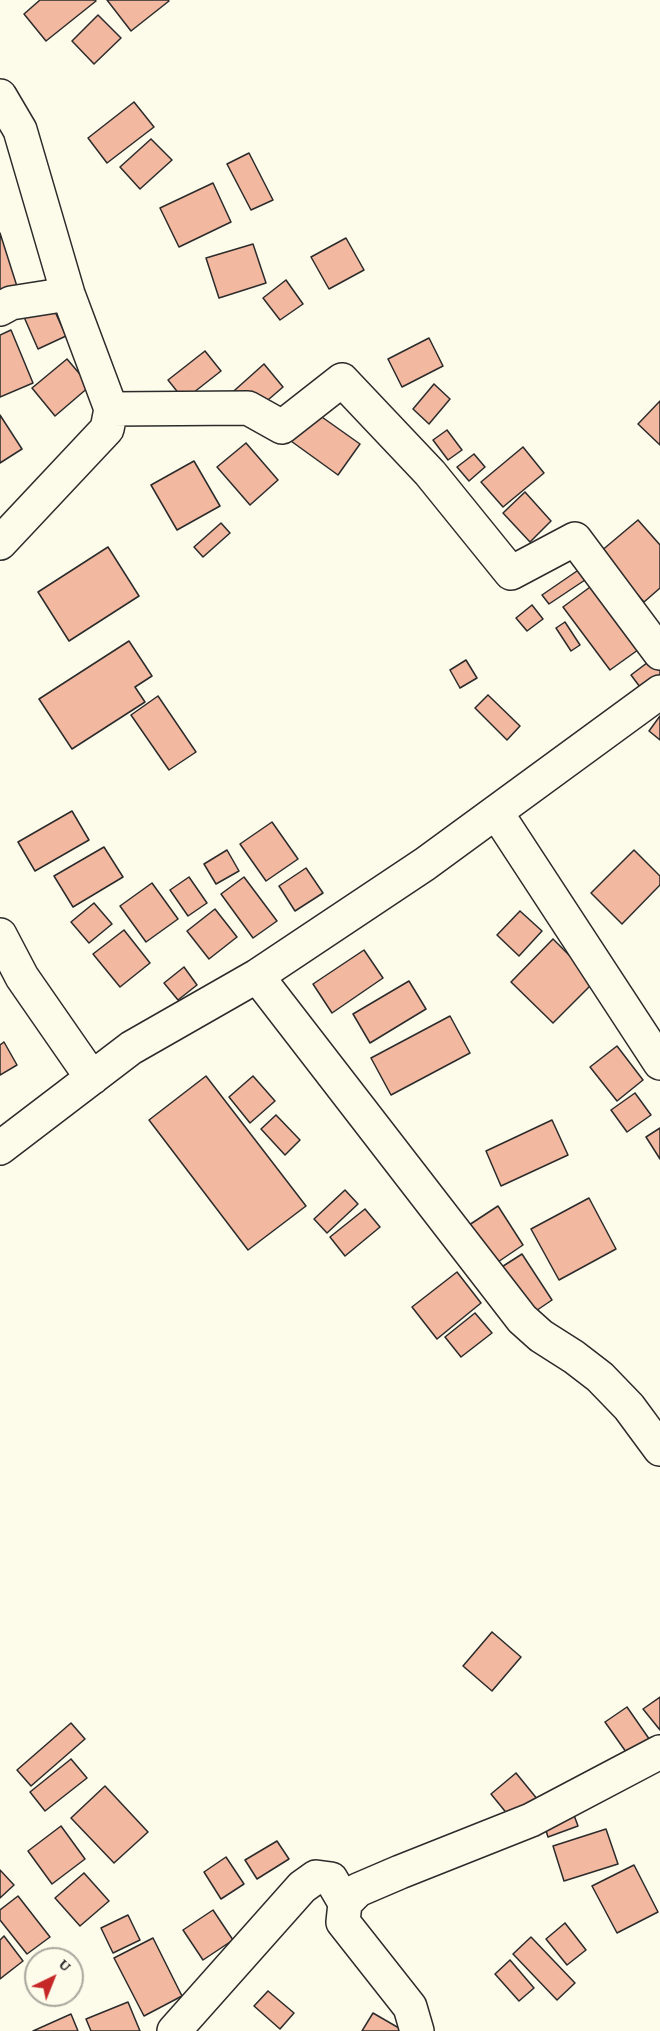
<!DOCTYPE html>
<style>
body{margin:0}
#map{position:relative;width:660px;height:2031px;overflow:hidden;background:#fdfbea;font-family:"Crimson Pro",serif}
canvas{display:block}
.north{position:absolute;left:24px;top:1947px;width:60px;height:60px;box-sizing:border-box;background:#fdfbea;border:2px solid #a9a89e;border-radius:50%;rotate:43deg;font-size:16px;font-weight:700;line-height:24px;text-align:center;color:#2b2b2b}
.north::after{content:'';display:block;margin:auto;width:21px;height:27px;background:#c62828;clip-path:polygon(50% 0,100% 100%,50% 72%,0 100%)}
</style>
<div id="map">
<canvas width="660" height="2031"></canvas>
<div class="north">U</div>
</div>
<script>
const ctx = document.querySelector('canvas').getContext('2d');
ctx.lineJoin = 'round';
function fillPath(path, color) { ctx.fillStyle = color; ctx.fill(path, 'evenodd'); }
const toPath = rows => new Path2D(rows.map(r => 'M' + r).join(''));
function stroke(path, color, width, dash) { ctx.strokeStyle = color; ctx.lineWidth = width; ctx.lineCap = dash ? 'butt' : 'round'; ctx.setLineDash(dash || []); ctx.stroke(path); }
const building = toPath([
 [40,0,95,0,96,1,46,41,24,14,40,0],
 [107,0,168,0,169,1,131,31,107,0],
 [98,15,121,38,94,64,72,41,98,15],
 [134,102,154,127,107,163,88,138,134,102],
 [151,139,172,160,140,189,120,167,151,139],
 [249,153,273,200,251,210,227,164,249,153],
 [213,183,231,222,179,247,160,208,213,183],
 [0,233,21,299,0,305,0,233],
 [346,238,364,270,329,289,311,257,346,238],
 [253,244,266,283,219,298,206,258,253,244],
 [286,280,303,304,280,320,263,298,286,280],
 [52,305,66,336,38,349,24,317,52,305],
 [11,330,33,383,0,397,0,335,11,330],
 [429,338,443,366,402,387,388,359,429,338],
 [205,351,221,371,184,400,168,380,205,351],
 [67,359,90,386,55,416,32,388,67,359],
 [264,364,283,387,246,419,226,398,264,364],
 [434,384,450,399,429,424,413,409,434,384],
 [660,401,660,445,638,424,660,401],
 [305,405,360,444,338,475,284,436,305,405],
 [0,415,22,449,0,463,0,415],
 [447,430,462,450,448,460,433,440,447,430],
 [246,443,278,480,250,505,217,467,246,443],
 [523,447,544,473,503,507,481,482,523,447],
 [474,454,485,467,469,481,457,467,474,454],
 [194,461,220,506,177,530,151,485,194,461],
 [525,492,551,521,530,542,503,513,525,492],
 [638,520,660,545,660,588,644,602,600,552,638,520],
 [221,523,230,533,203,557,194,547,221,523],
 [108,547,139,596,69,641,38,592,108,547],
 [593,560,600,570,549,604,542,595,593,560],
 [601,579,649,642,610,670,563,607,601,579],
 [532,605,543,619,527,631,516,618,532,605],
 [565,622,580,645,571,651,556,628,565,622],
 [129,641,152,676,135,687,145,702,72,749,39,699,129,641],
 [660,653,660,685,646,695,631,675,660,653],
 [466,660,477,678,460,688,450,670,466,660],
 [488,695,520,726,507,740,475,708,488,695],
 [158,696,196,752,169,770,131,715,158,696],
 [660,716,660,740,649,731,660,716],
 [72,811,89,840,35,871,18,842,72,811],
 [272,822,298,859,266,881,240,844,272,822],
 [104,847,123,877,73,907,54,876,104,847],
 [227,850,239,871,216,884,204,864,227,850],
 [634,850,660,876,660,885,622,924,591,893,634,850],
 [306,868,323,893,295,911,279,886,306,868],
 [189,877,207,903,188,916,170,890,189,877],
 [244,877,277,921,253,938,221,894,244,877],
 [152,883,178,919,146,942,120,906,152,883],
 [94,903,112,924,89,943,71,922,94,903],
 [215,909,237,937,209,959,187,931,215,909],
 [520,911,542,931,519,956,497,935,520,911],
 [124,930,150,963,120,987,93,954,124,930],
 [553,939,595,981,553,1023,511,982,553,939],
 [364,950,383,978,332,1013,313,984,364,950],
 [184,967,197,985,178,1000,164,983,184,967],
 [409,981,426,1009,370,1043,353,1014,409,981],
 [450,1016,470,1053,391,1095,371,1058,450,1016],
 [4,1042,17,1065,0,1075,0,1045,4,1042],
 [617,1046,643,1080,617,1101,590,1067,617,1046],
 [206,1076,306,1206,248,1250,149,1120,206,1076],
 [253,1076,275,1101,250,1123,229,1097,253,1076],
 [635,1093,651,1115,627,1132,611,1110,635,1093],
 [276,1115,300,1140,285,1155,261,1129,276,1115],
 [552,1120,568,1155,501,1186,486,1151,552,1120],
 [660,1128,660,1159,646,1137,660,1128],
 [345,1190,358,1204,327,1233,314,1219,345,1190],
 [589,1198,616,1249,559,1280,531,1229,589,1198],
 [498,1206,523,1245,492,1266,466,1227,498,1206],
 [365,1209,380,1227,345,1256,330,1237,365,1209],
 [522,1254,552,1300,527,1317,497,1270,522,1254],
 [457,1272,481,1303,437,1339,412,1307,457,1272],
 [475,1313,492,1333,461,1357,445,1337,475,1313],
 [492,1632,521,1657,492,1691,463,1666,492,1632],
 [660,1697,660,1730,643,1709,660,1697],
 [627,1707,652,1743,631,1759,605,1722,627,1707],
 [71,1723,85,1739,31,1786,17,1770,71,1723],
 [71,1759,87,1778,45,1811,30,1792,71,1759],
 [516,1773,538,1800,513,1821,491,1794,516,1773],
 [105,1786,148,1832,114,1863,71,1818,105,1786],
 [571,1807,578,1826,548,1837,542,1818,571,1807],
 [61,1826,85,1859,52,1884,28,1851,61,1826],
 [606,1829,618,1864,564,1881,553,1846,606,1829],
 [277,1841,289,1859,257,1879,245,1860,277,1841],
 [226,1857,244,1884,221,1899,204,1872,226,1857],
 [634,1865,658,1912,617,1933,592,1886,634,1865],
 [0,1870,14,1885,0,1898,0,1870],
 [84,1873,109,1901,80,1926,55,1898,84,1873],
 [18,1896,50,1937,27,1954,0,1920,0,1910,18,1896],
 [213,1910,233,1940,203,1960,183,1930,213,1910],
 [128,1915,140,1940,113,1953,101,1928,128,1915],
 [565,1923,586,1950,567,1965,546,1939,565,1923],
 [4,1936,23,1961,0,1979,0,1940,4,1936],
 [531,1937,575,1983,557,2000,513,1954,531,1937],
 [153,1938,182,1996,144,2016,114,1958,153,1938],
 [510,1960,534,1988,519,2001,495,1974,510,1960],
 [268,1991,294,2013,280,2029,254,2006,268,1991],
 [128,2002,140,2031,91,2031,86,2019,128,2002],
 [373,2013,404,2031,362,2031,373,2013],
 [71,2014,78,2031,33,2031,71,2014]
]);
fillPath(building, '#f2b8a0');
stroke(building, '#2b2b2b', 1.5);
const minor = toPath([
 [0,96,20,130,68,294,111,409,107,429,0,543],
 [0,309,11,303,68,294],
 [111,409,248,408,282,427,342,380,430,473,511,573,575,539,660,653],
 [496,812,660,1063],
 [0,935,22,977,92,1078],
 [257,976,522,1319,541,1336,574,1357,600,1377,629,1407,660,1449],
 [0,1148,131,1048,257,976,425,864,660,692],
 [174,2031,302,1887,316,1877,331,1879,345,1903],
 [417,2031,410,2007,343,1922,345,1903,358,1890,400,1872,531,1820,660,1752]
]);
stroke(minor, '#2b2b2b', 36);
stroke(minor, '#fdfbea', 33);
</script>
